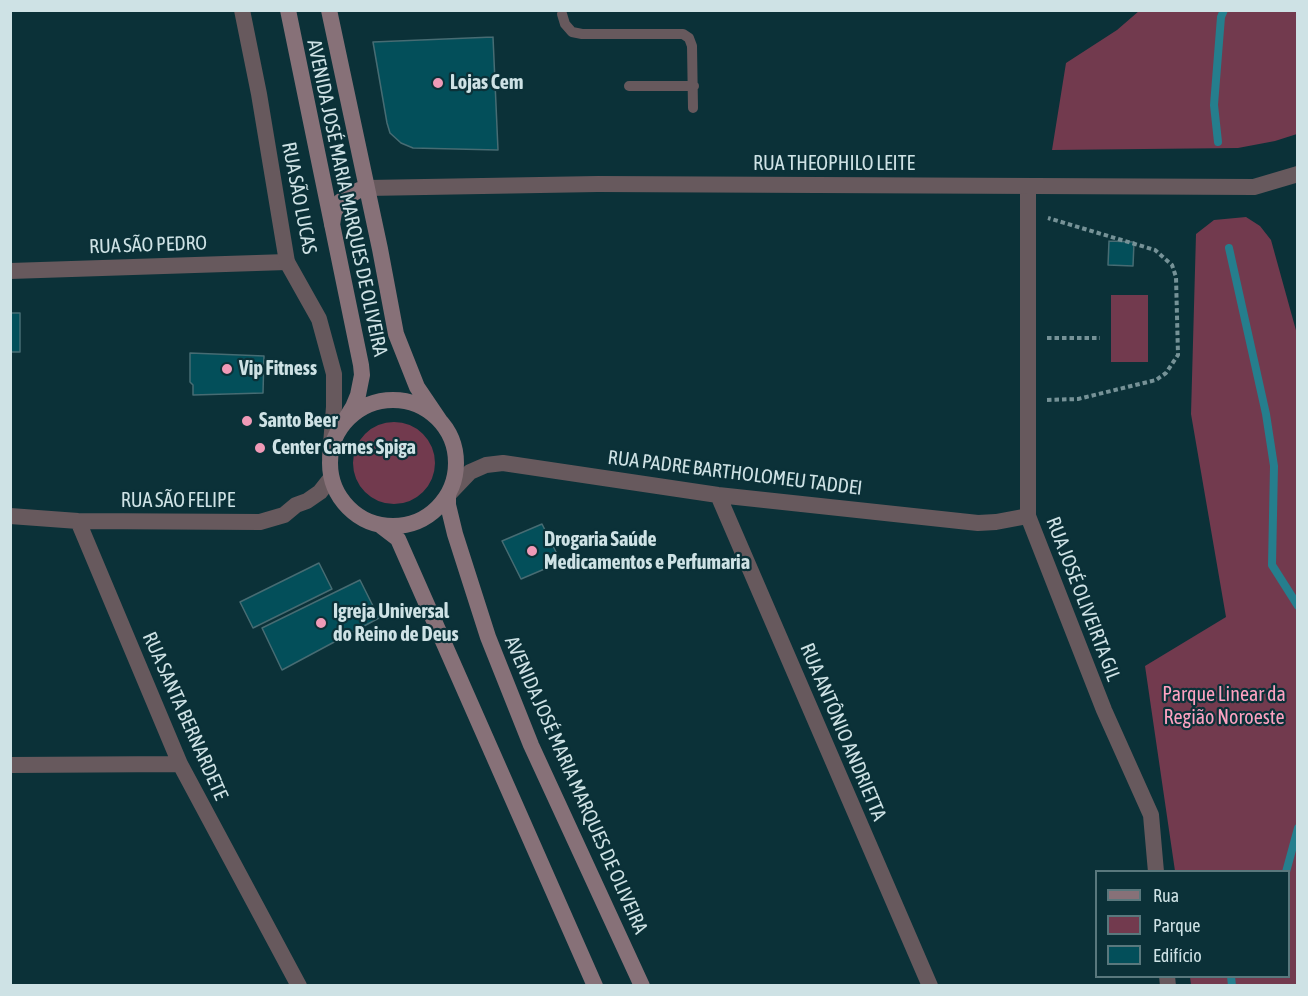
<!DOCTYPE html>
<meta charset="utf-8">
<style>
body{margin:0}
#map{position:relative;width:1308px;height:996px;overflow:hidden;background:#0b3138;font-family:"Asap Condensed",sans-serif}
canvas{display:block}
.frame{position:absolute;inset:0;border:12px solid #cee2e5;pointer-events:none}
.legend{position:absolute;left:1095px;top:870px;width:195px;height:108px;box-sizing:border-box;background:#0b3138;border:2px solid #59787d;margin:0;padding:8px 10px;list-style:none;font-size:18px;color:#cee2e5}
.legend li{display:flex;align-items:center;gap:12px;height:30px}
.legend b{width:30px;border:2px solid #59787d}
</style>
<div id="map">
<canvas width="1308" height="996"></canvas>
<div class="frame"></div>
<ul class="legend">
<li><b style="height:8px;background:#877178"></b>Rua</li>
<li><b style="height:16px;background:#723a4e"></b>Parque</li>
<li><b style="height:16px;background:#034f5a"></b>Edifício</li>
</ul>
</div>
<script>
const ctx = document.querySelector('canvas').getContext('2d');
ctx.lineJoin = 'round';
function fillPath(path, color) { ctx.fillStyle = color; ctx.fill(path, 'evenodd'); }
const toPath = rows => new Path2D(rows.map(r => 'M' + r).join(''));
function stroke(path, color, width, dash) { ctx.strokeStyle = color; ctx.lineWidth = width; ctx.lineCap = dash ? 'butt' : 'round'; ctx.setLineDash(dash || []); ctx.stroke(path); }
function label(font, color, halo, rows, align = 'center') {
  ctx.font = font + ' "Asap Condensed",sans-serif'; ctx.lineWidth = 4.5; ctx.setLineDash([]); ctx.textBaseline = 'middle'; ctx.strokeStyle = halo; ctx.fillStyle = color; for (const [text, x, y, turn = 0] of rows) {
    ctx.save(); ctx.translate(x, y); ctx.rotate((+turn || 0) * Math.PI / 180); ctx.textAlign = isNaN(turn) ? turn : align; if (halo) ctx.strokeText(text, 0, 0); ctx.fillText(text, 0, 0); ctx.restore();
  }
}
fillPath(toPath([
 [1139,11,1297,11,1297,134,1275,141,1238,148,1052,150,1066,63,1117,30],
 [1246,217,1260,226,1271,240,1297,334,1297,985,1191,985,1190,977,1288,976,1288,872,1175,871,1145,666,1226,617,1191,414,1196,234,1214,220],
 [1111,295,1148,295,1148,362,1111,362],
 '353 463a41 41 0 1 1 82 0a41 41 0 1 1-82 0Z'
]), '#723a4e');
stroke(toPath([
 [1218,142,1214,105,1221,17,1224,10],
 [1229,248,1266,414,1274,466,1272,565,1298,606],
 [1286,872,1298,828],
 [1231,976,1232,986]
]), '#257e8d', 8);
const building = toPath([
 [493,37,498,150,413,148,401,143,390,133,387,123,373,42,493,37],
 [1109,241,1134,242,1133,266,1108,265,1109,241],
 [10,313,20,313,20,352,10,352,10,313],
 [190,353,264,356,263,393,193,395,193,385,190,382,190,353],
 [542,524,561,562,521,579,502,541,542,524],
 [319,563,332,589,253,628,240,602,319,563],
 [360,580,379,618,282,670,262,628,360,580]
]);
fillPath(building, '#034f5a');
stroke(building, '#476c73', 1.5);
stroke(toPath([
 [1047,338,1100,338],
 [1047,400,1078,399,1156,380,1166,373,1178,355,1176,277,1172,265,1155,250,1048,218]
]), '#769297', 4, [4.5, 3]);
stroke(toPath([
 [562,14,565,24,572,32,582,34,683,34,689,38,692,46,693,108],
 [629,86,694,86]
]), '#67595d', 10);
stroke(toPath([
 [1028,186,1028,516,1104,710,1151,815,1156,872],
 [10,271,287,262],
 [448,495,470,472,486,465,503,463,718,495,978,523,996,522,1028,516],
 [718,495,930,986],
 [10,516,78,521,260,522,284,515,296,505,307,501,320,492,331,478],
 [78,521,180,764,299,986],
 [10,765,180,764],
 [1167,976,1168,986]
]), '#67595d', 16);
stroke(toPath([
 [242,10,259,94,287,262,319,319,334,374,334,407,330,457],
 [367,188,598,184,1254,187,1298,174]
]), '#67595d', 16);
stroke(toPath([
 [288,10,361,365,362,375,358,395,353,407,342,425],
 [329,10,380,249,396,334,417,387,440,421],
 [332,225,334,212,341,201,359,190,367,188],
 '330 463a63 63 0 1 1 126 0a63 63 0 1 1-126 0Z',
 [448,495,448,505,455,534,488,637,531,745,642,986],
 [381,526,398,539,595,986]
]), '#877178', 16);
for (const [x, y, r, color] of [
 [438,83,6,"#f09ab7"],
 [227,369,6,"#f09ab7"],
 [247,421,6,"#f09ab7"],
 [260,448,6,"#f09ab7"],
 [532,551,6,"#f09ab7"],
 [321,623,6,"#f09ab7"]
]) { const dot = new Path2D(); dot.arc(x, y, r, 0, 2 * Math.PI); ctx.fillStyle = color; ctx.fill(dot); stroke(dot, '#0b3138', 2); }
label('bold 20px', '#cee2e5', '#0b3138', [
 ["Lojas Cem",450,83],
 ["Vip Fitness",239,369],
 ["Santo Beer",259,421],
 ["Center Carnes Spiga",272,448],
 ["Drogaria Saúde",544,540],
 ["Medicamentos e Perfumaria",544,563],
 ["Igreja Universal",333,612],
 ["do Reino de Deus",333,635]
], 'left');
label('20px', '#cee2e5', '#0b3138', [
 ["RUA THEOPHILO LEITE",834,164],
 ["RUA SÃO LUCAS",299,198,79],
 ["AVENIDA JOSÉ MARIA MARQUES DE OLIVEIRA",347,198,78],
 ["RUA SÃO PEDRO",148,245,-2],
 ["RUA PADRE BARTHOLOMEU TADDEI",735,473,7],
 ["RUA SÃO FELIPE",178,501],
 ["RUA JOSÉ OLIVEIRTA GIL",1083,599,69],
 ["RUA SANTA BERNARDETE",185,716,66],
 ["RUA ANTÔNIO ANDRIETTA",843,732,67],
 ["AVENIDA JOSÉ MARIA MARQUES DE OLIVEIRA",576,785,66]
]);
label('20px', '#fea2c1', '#0b3138', [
 ["Parque Linear da",1224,695],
 ["Região Noroeste",1224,718]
]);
</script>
